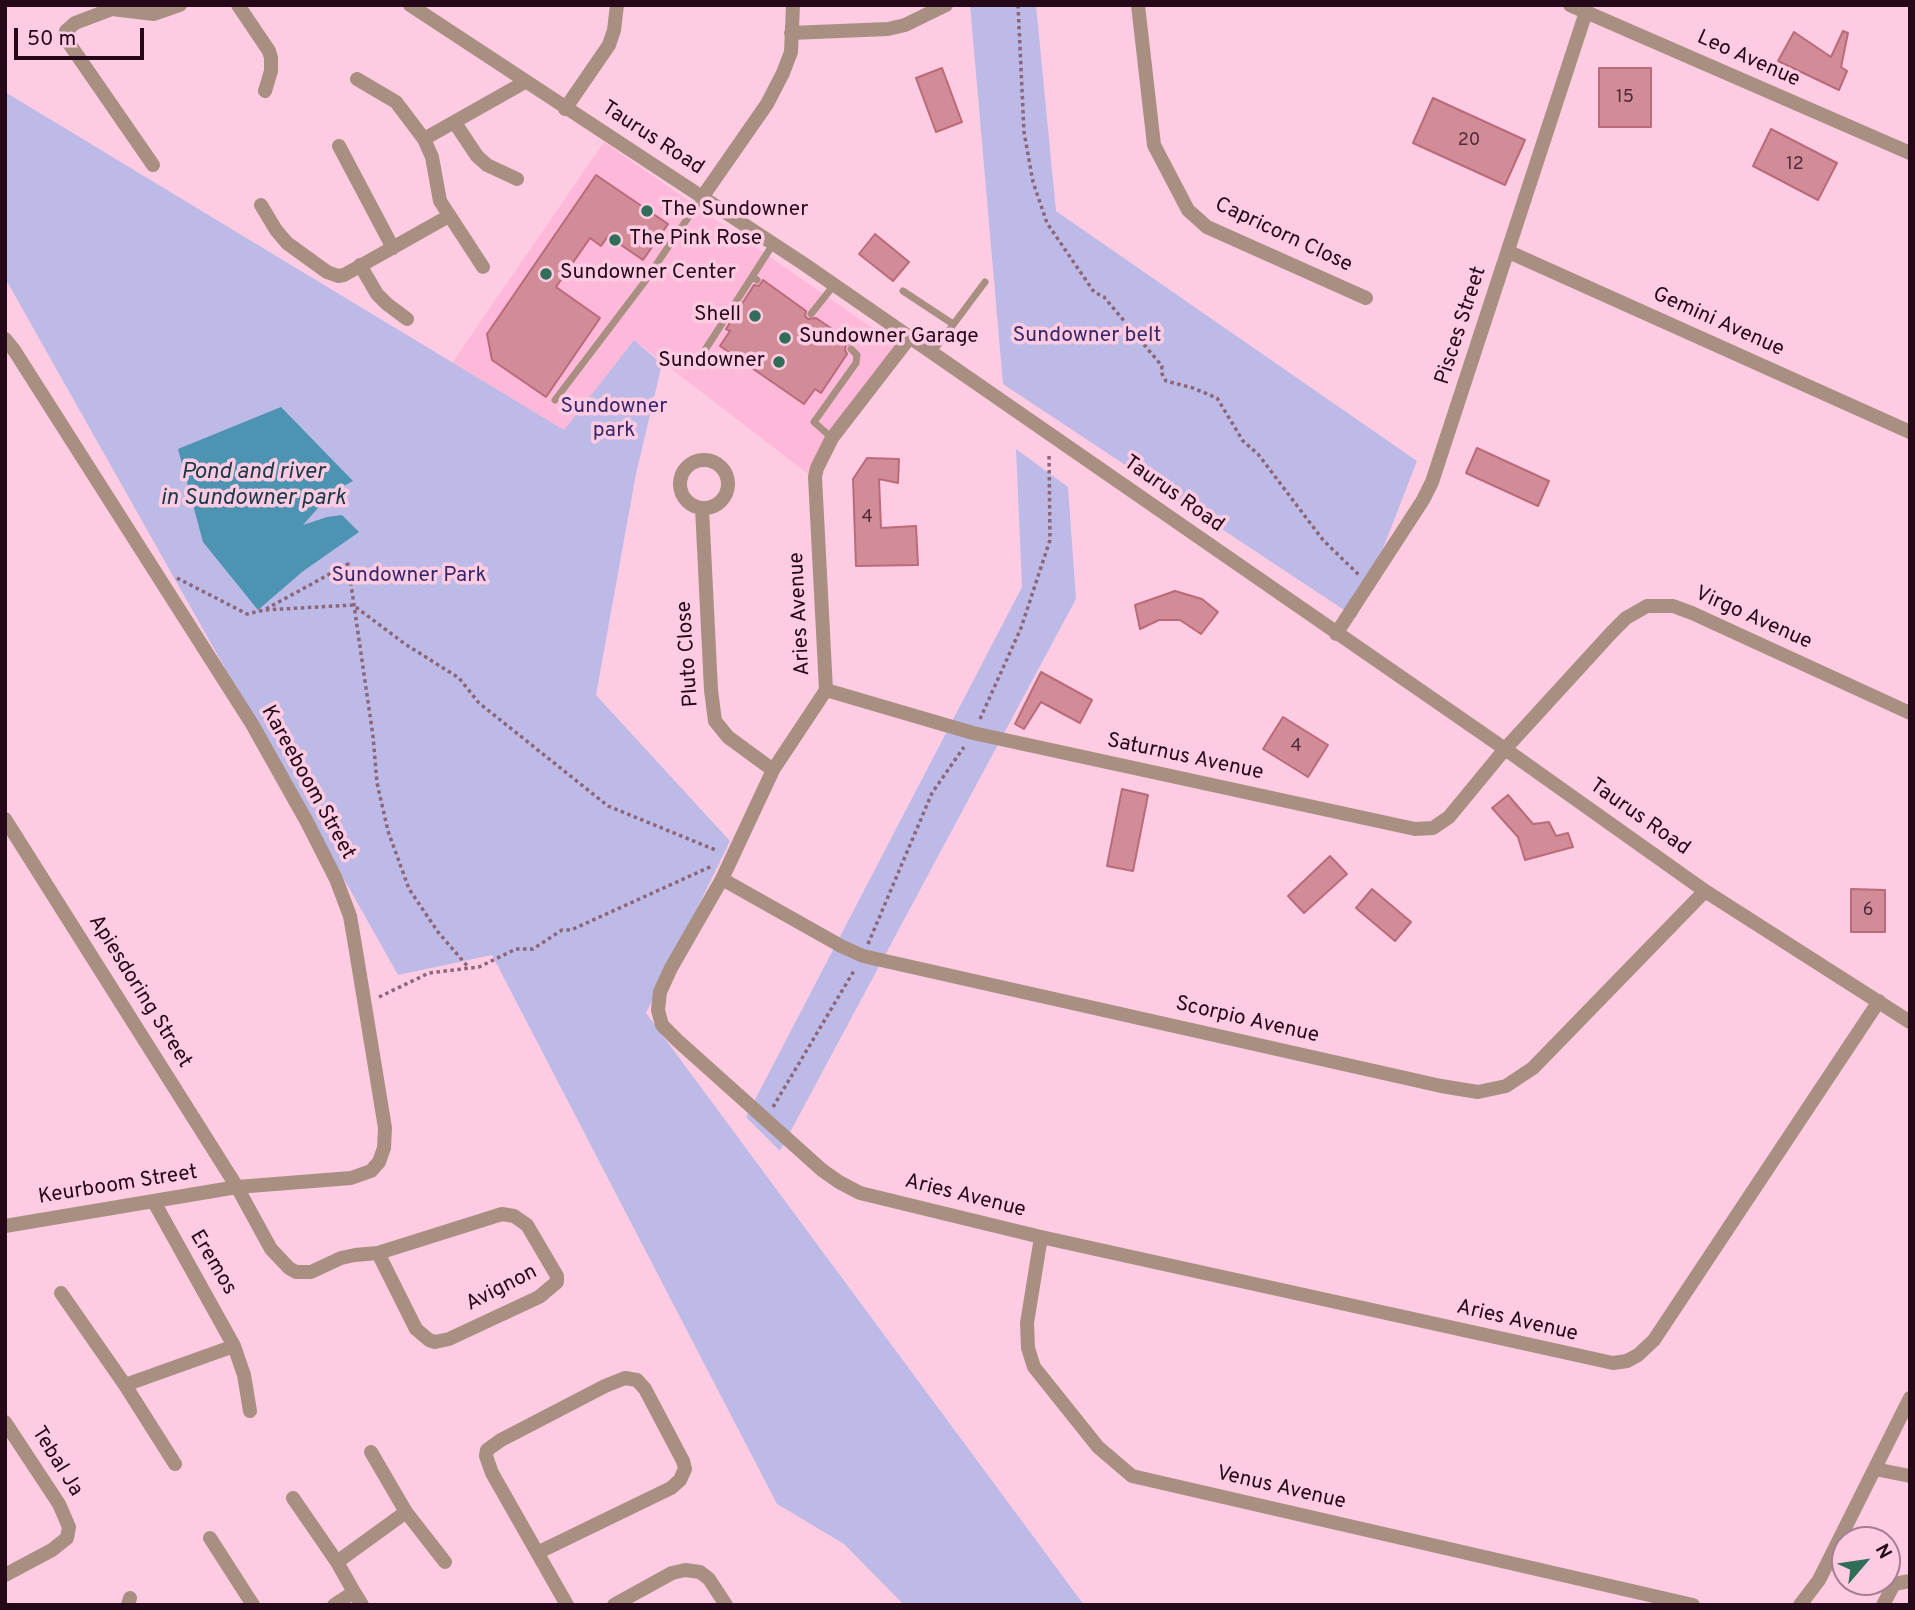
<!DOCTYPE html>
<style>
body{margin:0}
#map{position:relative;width:1915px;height:1610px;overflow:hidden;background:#fdcce2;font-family:Overpass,sans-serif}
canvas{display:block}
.frame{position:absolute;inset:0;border:7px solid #250918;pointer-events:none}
.north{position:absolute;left:1831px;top:1526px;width:70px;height:70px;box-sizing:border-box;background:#fdcce2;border:2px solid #a77e91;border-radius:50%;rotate:61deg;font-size:19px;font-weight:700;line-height:28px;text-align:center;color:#250918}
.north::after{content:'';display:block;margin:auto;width:24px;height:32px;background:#306e5a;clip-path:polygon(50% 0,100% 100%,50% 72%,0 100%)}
.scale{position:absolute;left:14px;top:28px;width:130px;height:32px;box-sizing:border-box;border:4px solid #250918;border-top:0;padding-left:9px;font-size:21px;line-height:24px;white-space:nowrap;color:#250918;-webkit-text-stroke:5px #fdcce2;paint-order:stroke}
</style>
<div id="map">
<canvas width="1915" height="1610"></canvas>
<div class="frame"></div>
<div class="north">N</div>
<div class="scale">50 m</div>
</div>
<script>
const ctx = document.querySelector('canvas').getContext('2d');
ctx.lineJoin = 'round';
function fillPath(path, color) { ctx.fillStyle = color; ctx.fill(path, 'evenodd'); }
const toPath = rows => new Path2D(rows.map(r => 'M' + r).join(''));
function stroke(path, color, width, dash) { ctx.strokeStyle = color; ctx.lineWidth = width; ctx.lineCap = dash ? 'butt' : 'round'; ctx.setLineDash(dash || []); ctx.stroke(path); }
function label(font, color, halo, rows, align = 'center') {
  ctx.font = font + ' Overpass,sans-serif'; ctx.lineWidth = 7; ctx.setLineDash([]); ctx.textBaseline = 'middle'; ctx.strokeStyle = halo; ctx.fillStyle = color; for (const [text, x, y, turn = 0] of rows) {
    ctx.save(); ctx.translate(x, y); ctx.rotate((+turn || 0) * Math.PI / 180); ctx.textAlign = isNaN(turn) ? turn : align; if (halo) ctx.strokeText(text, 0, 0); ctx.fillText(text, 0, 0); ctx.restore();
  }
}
fillPath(toPath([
 [604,142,904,350,812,477,634,340,565,431,452,363]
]), '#feb8d9');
fillPath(toPath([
 [970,5,1036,5,1056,211,1417,461,1356,618,1003,384],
 [5,92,564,430,634,340,662,364,636,474,596,695,730,841,646,1013,1084,1605,904,1605,844,1544,777,1504,492,955,398,975,5,278],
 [1016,449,1068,487,1076,599,780,1151,746,1117,1022,587]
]), '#bebae7');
fillPath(toPath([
 [281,407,353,481,332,492,303,525,327,517,342,515,359,532,302,572,258,610,203,542,178,449]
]), '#4d93b2');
const building = toPath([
 [1843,31,1848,33,1841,67,1847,71,1839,90,1778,61,1794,32,1831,57,1843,31],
 [942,68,962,122,936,132,916,78,942,68],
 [1599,68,1651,68,1651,127,1599,127,1599,68],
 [1433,98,1525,140,1505,185,1413,143,1433,98],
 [1771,129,1837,163,1818,200,1753,166,1771,129],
 [596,175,668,224,643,260,608,236,601,246,590,238,556,287,600,318,546,397,492,360,487,334,596,175],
 [875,234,909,262,893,281,859,254,875,234],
 [763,280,806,311,805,316,808,319,816,318,853,343,846,345,845,350,847,354,821,393,815,389,804,404,720,346,730,331,726,329,754,285,759,286,763,280],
 [1477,448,1549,481,1538,506,1466,473,1477,448],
 [867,458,899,459,898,483,879,479,881,528,916,526,918,565,856,566,853,479,867,458],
 [1175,591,1202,599,1218,612,1201,634,1180,620,1159,620,1140,629,1135,605,1175,591],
 [1041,672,1092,700,1080,723,1041,702,1024,729,1015,724,1041,672],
 [1283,717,1328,745,1308,777,1263,749,1283,717],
 [1122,789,1148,795,1133,871,1107,866,1122,789],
 [1508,795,1533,824,1549,822,1556,836,1568,833,1573,847,1525,860,1518,837,1492,808,1508,795],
 [1330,856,1347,874,1304,913,1288,896,1330,856],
 [1372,889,1411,922,1395,941,1356,908,1372,889],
 [1851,889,1885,890,1885,932,1851,932,1851,889]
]);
fillPath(building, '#d18c97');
stroke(building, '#ba6a78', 2);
stroke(toPath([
 [1018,5,1024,132,1033,182,1047,223,1094,292,1104,297,1162,366,1161,372,1166,381,1193,388,1217,398,1243,441,1258,454,1323,540,1359,575],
 [177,578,247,614,264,610,353,605,405,644,459,678,479,703,608,806,718,851],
 [266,609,348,564,373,736,377,783,388,831,409,889,438,932,469,968],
 [980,719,1021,628,1050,540,1049,453],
 [868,944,932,793,964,747],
 [379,997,429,973,479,967,516,949,533,949,562,930,571,930,712,866],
 [773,1107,855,969]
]), '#8c6678', 3.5, [3.5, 3.5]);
stroke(toPath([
 [752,277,773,244],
 [903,291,953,324],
 [811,314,834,285],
 [705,350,752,277,757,280],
 [932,353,985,282],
 [555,400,643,284,702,197],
 [832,438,814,422,856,363,857,355,851,349]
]), '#a98f81', 7);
stroke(toPath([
 [238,5,269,51,271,58,271,71,265,91],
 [410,5,804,264,1505,749,1705,891,1910,1022],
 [1138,5,1154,145,1188,210,1207,227,1366,298],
 [1570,5,1910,153],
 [791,33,888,29,905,25,946,5],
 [357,79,396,102,424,139,525,82],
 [565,109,609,45,614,30,617,5],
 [455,123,477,156,487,165,517,179],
 [424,139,432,157,440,201,483,267],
 [339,146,393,248],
 [153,165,66,39,66,31,75,23,112,9,154,14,180,5],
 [703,196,767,104,783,73,791,52,793,5],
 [261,205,276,230,287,243,327,272,338,276,344,275,449,216],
 [1509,252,1910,432],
 [360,265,377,294,387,304,407,319],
 [910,337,832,438,817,468,815,477,826,690,773,770,722,879,671,968,660,992,658,1010,662,1025,678,1041,822,1170,839,1182,860,1193,1041,1237,1613,1363,1627,1361,1638,1355,1654,1340,1879,1001],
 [5,339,14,350,252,724,307,822,336,879,350,916,355,945,385,1128,384,1148,379,1162,371,1171,351,1178,237,1187,5,1226],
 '680 484a24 24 0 1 1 48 0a24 24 0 1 1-48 0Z',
 [702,508,711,690,715,721,728,737,773,770],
 [1336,634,1423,500,1432,482,1586,12],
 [826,690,973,733,1415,829,1433,828,1449,817,1505,749,1612,632,1626,618,1647,606,1673,606,1692,613,1910,713],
 [5,819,237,1187,271,1249,289,1268,296,1272,311,1272,341,1258,355,1255,378,1253,502,1214,514,1216,527,1225,557,1276,557,1282,539,1297,449,1339,435,1342,429,1340,416,1329,378,1253],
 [722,879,841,946,863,956,1441,1086,1478,1092,1506,1086,1533,1068,1705,891],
 [154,1202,234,1346,244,1375,250,1411],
 [1041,1237,1027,1323,1028,1348,1034,1367,1098,1447,1132,1476,1693,1605],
 [61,1293,125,1385,234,1346],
 [125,1385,175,1464],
 [5,1422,59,1504,69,1527,67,1538,52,1550,5,1575],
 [1875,1469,1910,1476],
 [293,1498,337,1562],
 [406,1512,445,1562],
 [210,1538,253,1605],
 [539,1552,671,1488,680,1480,685,1469,683,1461,645,1389,637,1380,625,1378,605,1386,501,1440,487,1450,486,1456,492,1473,567,1605],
 [354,1592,362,1605],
 [128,1605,130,1598],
 [334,1605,354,1592,337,1562,406,1512,371,1452],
 [614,1605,672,1573,685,1570,700,1572,709,1579,726,1605],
 [1800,1605,1819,1580,1910,1398],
 [1883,1605,1894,1584,1910,1581]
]), '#a98f81', 14);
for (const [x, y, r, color] of [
 [647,211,7,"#306e5a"],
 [615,240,7,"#306e5a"],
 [546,274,7,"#306e5a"],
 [755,316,7,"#306e5a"],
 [785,338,7,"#306e5a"],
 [779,362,7,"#306e5a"]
]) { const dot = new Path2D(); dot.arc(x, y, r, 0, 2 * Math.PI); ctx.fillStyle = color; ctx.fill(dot); stroke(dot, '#fdcce2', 2.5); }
label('18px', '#502a38', null, [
 ["15",1625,98],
 ["20",1469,141],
 ["12",1795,165],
 ["4",867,518],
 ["4",1296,747],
 ["6",1868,911]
]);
label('21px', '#250918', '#fdcce2', [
 ["Leo Avenue",1748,60,24],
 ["Taurus Road",652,139,33],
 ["Capricorn Close",1283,236,25],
 ["Gemini Avenue",1718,323,24],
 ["Pisces Street",1462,326,-72],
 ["Taurus Road",1173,495,35],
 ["Aries Avenue",801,614,-93],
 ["Virgo Avenue",1753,619,24],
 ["Pluto Close",689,654,-94],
 ["Saturnus Avenue",1185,758,12],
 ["Kareeboom Street",307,783,61],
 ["Taurus Road",1639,818,35],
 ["Apiesdoring Street",139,992,58],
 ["Scorpio Avenue",1247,1021,13],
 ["Keurboom Street",118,1186,-9],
 ["Aries Avenue",965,1197,14],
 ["Eremos",212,1263,59],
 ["Avignon",502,1289,-27],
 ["Aries Avenue",1517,1322,13],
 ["Tebal Ja",56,1462,58],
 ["Venus Avenue",1281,1489,13]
]);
label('21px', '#250918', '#fdcce2', [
 ["The Sundowner",661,211],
 ["The Pink Rose",629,240],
 ["Sundowner Center",560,274],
 ["Shell",741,316,"right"],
 ["Sundowner Garage",799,338],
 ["Sundowner",765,362,"right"]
], 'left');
label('21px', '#36266a', '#fdcce2', [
 ["Sundowner belt",1087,337],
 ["Sundowner",614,408],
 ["park",614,432],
 ["Sundowner Park",409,577]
]);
label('italic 23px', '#1a3a49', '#fdcce2', [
 ["Pond and river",253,473],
 ["in Sundowner park",253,499]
]);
</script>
